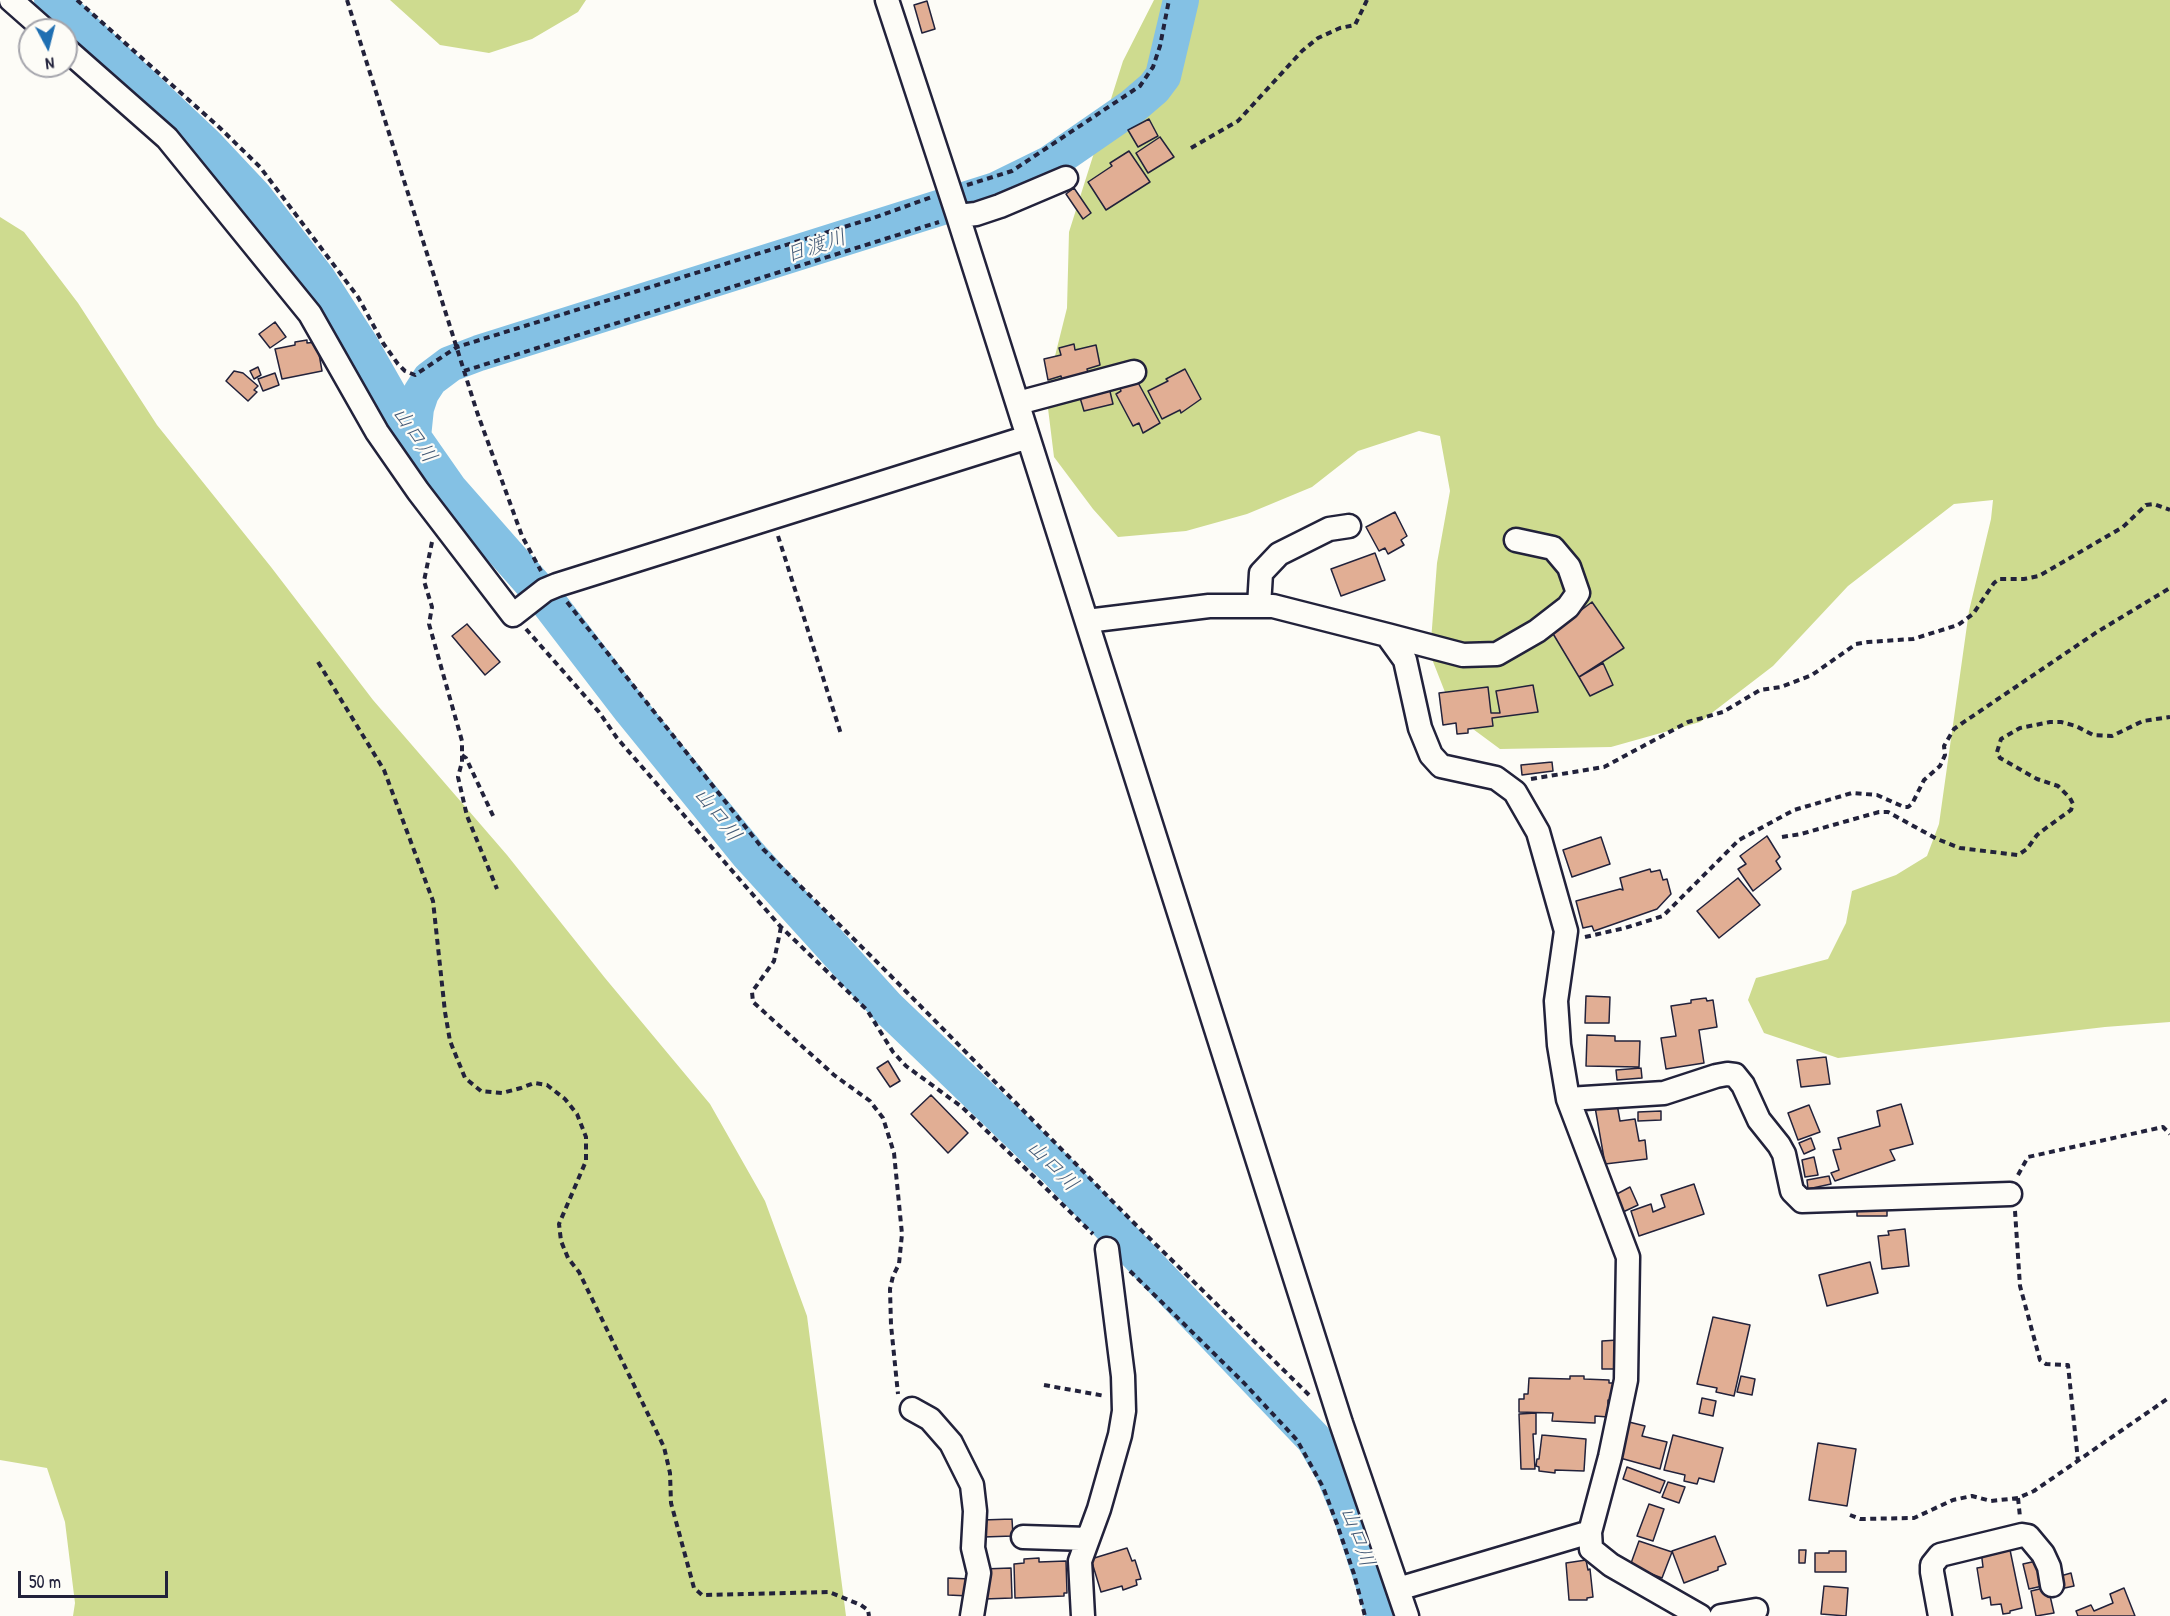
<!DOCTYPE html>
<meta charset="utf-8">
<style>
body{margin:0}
#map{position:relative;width:2170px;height:1616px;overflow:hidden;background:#fdfcf7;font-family:"Patrick Hand",sans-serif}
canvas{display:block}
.north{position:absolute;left:18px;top:18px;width:60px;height:60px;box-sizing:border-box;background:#fdfcf7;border:2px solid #a5a5ac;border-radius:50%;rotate:173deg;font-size:16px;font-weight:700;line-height:24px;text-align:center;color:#22223b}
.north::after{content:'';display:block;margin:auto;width:21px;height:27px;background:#1f6fb2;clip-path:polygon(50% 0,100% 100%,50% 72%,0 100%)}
.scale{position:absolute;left:18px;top:1571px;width:150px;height:27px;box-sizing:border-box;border:3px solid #22223b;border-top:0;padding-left:8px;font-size:18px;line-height:21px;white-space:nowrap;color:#22223b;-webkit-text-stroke:4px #fdfcf7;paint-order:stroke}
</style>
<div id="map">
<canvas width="2170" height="1616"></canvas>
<div class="north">N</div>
<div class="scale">50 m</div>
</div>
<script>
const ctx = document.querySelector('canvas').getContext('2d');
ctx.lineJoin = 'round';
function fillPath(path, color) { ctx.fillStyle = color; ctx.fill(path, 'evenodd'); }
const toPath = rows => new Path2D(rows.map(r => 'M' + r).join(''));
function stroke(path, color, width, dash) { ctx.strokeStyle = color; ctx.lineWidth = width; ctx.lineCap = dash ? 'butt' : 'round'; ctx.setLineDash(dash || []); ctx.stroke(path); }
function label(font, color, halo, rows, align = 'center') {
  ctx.font = font + ' "Patrick Hand","Klee One",sans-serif'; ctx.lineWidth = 4.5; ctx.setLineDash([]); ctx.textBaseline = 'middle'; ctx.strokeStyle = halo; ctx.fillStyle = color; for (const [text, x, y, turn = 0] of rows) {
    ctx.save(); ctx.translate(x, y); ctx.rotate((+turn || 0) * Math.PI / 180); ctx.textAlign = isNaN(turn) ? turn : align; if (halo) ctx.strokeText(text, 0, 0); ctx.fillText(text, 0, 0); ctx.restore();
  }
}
fillPath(toPath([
 [390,0,586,0,578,12,532,39,489,53,440,45],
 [1154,0,2170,0,2170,1022,2105,1027,1838,1058,1764,1033,1748,1000,1756,978,1828,959,1846,923,1852,891,1896,875,1927,856,1939,824,1969,611,1991,519,1993,500,1954,504,1848,586,1773,666,1700,722,1611,747,1500,749,1454,715,1430,654,1437,563,1450,491,1440,436,1419,431,1358,451,1312,487,1247,514,1186,531,1118,537,1093,509,1054,457,1046,392,1067,308,1069,232,1123,61],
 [0,217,24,232,78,303,157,425,271,567,373,700,507,855,605,978,710,1104,765,1201,807,1316,846,1616,73,1616,75,1603,65,1522,47,1468,0,1460]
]), '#cedb8f');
stroke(toPath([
 [52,0,206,145,254,196,318,279,360,344,413,437,450,490,545,598,631,710,748,854,888,1008,1058,1171,1314,1439,1333,1472,1351,1515,1384,1616],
 [413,437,416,408,421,393,430,379,450,364,479,353,996,190,1049,164,1133,106,1154,88,1163,76,1181,0]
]), '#84c1e4', 36);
const building = toPath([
 [927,1,935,29,922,33,914,5,927,1],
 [1149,119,1158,136,1138,147,1128,130,1149,119],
 [1160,137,1174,157,1148,173,1136,153,1160,137],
 [1129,151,1150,182,1106,210,1088,182,1112,166,1110,163,1129,151],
 [1074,188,1091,213,1083,219,1066,194,1074,188],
 [275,322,286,337,270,348,259,334,275,322],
 [307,340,307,343,317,342,322,371,282,379,275,349,295,345,295,342,307,340],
 [1074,344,1075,350,1096,345,1100,365,1087,369,1089,375,1063,384,1061,376,1048,380,1044,359,1061,355,1059,348,1074,344],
 [258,367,261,375,254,379,250,371,258,367],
 [1185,369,1201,399,1181,413,1180,410,1162,419,1148,391,1168,381,1166,379,1185,369],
 [234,371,243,373,258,386,254,390,257,392,248,401,226,381,234,371],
 [275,373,279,385,263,391,258,379,275,373],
 [1135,377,1160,423,1143,433,1139,423,1133,426,1116,394,1121,391,1119,386,1135,377],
 [1108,383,1113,404,1084,411,1078,391,1108,383],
 [1395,512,1407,536,1401,540,1404,545,1388,554,1385,548,1379,551,1366,527,1395,512],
 [1375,553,1385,580,1341,596,1331,569,1375,553],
 [1592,602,1624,648,1579,677,1552,632,1592,602],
 [467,624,500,662,485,675,452,636,467,624],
 [1603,663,1613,685,1590,696,1579,677,1603,663],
 [1533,685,1538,712,1492,718,1493,726,1468,729,1468,733,1457,734,1456,723,1443,725,1439,693,1488,687,1491,713,1500,713,1496,691,1533,685],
 [1552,762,1553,771,1522,775,1521,765,1552,762],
 [1767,836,1780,857,1776,861,1781,869,1753,891,1738,869,1746,864,1740,856,1767,836],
 [1601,837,1610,864,1572,877,1563,850,1601,837],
 [1650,869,1651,872,1660,870,1663,880,1667,879,1671,894,1657,909,1594,931,1592,926,1583,928,1576,901,1620,889,1623,890,1620,878,1650,869],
 [1738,878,1760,905,1719,938,1697,911,1738,878],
 [1586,996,1610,997,1609,1023,1585,1023,1586,996],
 [1706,998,1707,1001,1713,1000,1717,1027,1699,1030,1704,1063,1666,1069,1661,1038,1676,1036,1671,1006,1691,1003,1691,1000,1706,998],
 [1587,1035,1615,1036,1615,1041,1640,1041,1639,1067,1586,1066,1587,1035],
 [1826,1057,1830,1084,1801,1087,1797,1060,1826,1057],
 [888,1061,900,1081,890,1087,877,1068,888,1061],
 [1641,1068,1642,1078,1617,1080,1616,1070,1641,1068],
 [931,1095,968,1133,948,1153,911,1114,931,1095],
 [1617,1104,1620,1121,1635,1119,1639,1141,1645,1140,1647,1159,1605,1164,1595,1107,1617,1104],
 [1901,1104,1913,1144,1890,1150,1895,1160,1835,1181,1831,1173,1839,1170,1833,1150,1841,1149,1838,1138,1880,1126,1877,1111,1901,1104],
 [1809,1105,1820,1132,1798,1140,1788,1113,1809,1105],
 [1661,1111,1661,1120,1638,1121,1638,1112,1661,1111],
 [1811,1138,1815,1149,1804,1154,1799,1143,1811,1138],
 [1814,1157,1818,1175,1805,1177,1802,1160,1814,1157],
 [1829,1176,1831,1184,1808,1189,1807,1180,1829,1176],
 [1694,1184,1704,1214,1639,1236,1631,1211,1651,1204,1653,1212,1665,1207,1661,1195,1694,1184],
 [1630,1187,1638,1205,1623,1212,1615,1195,1630,1187],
 [1857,1204,1887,1204,1887,1216,1857,1216,1857,1204],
 [1905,1229,1909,1266,1882,1269,1878,1236,1889,1235,1888,1231,1905,1229],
 [1870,1262,1878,1293,1827,1306,1819,1275,1870,1262],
 [1713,1317,1750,1325,1734,1396,1716,1392,1717,1388,1697,1384,1713,1317],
 [1618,1340,1619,1369,1602,1369,1602,1341,1618,1340],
 [1570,1376,1584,1376,1584,1379,1609,1380,1609,1383,1616,1383,1613,1400,1608,1400,1608,1417,1595,1416,1595,1423,1552,1421,1553,1413,1519,1412,1519,1399,1524,1399,1524,1394,1528,1394,1529,1378,1570,1379,1570,1376],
 [1741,1376,1755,1379,1752,1395,1737,1392,1741,1376],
 [1702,1398,1716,1401,1713,1416,1699,1413,1702,1398],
 [1536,1413,1536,1434,1533,1434,1535,1469,1521,1469,1519,1414,1536,1413],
 [1629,1422,1645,1426,1642,1436,1667,1442,1660,1469,1620,1458,1629,1422],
 [1542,1435,1586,1439,1584,1471,1555,1470,1555,1473,1539,1471,1539,1467,1536,1466,1537,1459,1539,1459,1542,1435],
 [1673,1435,1723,1448,1714,1482,1699,1478,1697,1484,1684,1481,1685,1475,1664,1470,1673,1435],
 [1818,1443,1856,1449,1847,1506,1809,1500,1818,1443],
 [1627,1467,1665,1481,1660,1493,1623,1479,1627,1467],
 [1668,1482,1685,1487,1679,1503,1662,1497,1668,1482],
 [1649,1504,1664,1509,1653,1541,1637,1536,1649,1504],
 [1012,1519,1013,1536,983,1537,982,1520,1012,1519],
 [1715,1536,1726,1564,1718,1567,1718,1570,1684,1583,1672,1551,1715,1536],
 [1639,1541,1672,1552,1662,1578,1630,1566,1639,1541],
 [2009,1545,2022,1608,2010,1611,2010,1613,2003,1614,2001,1604,1991,1605,1990,1597,1982,1599,1977,1568,1983,1567,1981,1551,2009,1545],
 [1127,1548,1132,1561,1135,1560,1141,1579,1136,1580,1137,1585,1123,1590,1122,1586,1101,1592,1091,1559,1127,1548],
 [1799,1550,1806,1550,1805,1563,1799,1563,1799,1550],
 [1829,1551,1846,1551,1846,1572,1815,1572,1815,1553,1829,1553,1829,1551],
 [1039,1558,1039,1562,1066,1561,1067,1593,1064,1593,1064,1596,1015,1598,1014,1564,1024,1563,1024,1559,1039,1558],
 [1586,1560,1588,1570,1590,1569,1593,1597,1587,1598,1587,1600,1569,1600,1566,1563,1586,1560],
 [2041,1560,2047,1585,2029,1589,2023,1564,2041,1560],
 [1011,1568,1012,1598,984,1599,983,1569,1011,1568],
 [2071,1573,2074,1586,2060,1589,2057,1577,2071,1573],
 [948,1578,970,1579,969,1596,948,1595,948,1578],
 [1824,1586,1848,1588,1846,1616,1821,1614,1824,1586],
 [2048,1587,2054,1613,2036,1616,2031,1591,2048,1587],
 [2124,1588,2135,1616,2078,1616,2076,1611,2091,1605,2094,1611,2113,1603,2110,1594,2124,1588]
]);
fillPath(building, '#e1ae94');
stroke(building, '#22223b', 1.5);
const street = toPath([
 [11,0,45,30],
 [887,0,958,216,1341,1423,1407,1616],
 [66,49,167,138,310,314,377,432,418,491,513,615,545,590,557,585,1028,437],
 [958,216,976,214,1000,206,1066,178],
 [1018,403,1134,372],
 [1259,606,1261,573,1279,554,1329,529,1349,526],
 [1087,621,1209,606,1273,606,1387,635,1405,660,1420,728,1431,755,1441,766,1496,778,1515,792,1538,832,1566,931,1556,1001,1559,1045,1568,1099,1628,1257,1626,1380,1610,1457,1590,1532,1591,1549,1611,1565,1700,1616],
 [1387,635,1463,655,1497,654,1537,631,1568,607,1578,593,1569,567,1553,548,1516,540],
 [1568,1099,1664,1093,1716,1076,1727,1074,1735,1075,1743,1085,1759,1120,1779,1145,1784,1154,1792,1191,1802,1201,2010,1194],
 [912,1409,930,1419,951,1443,972,1485,975,1511,973,1548,979,1573,972,1616],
 [1023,1537,1088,1539],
 [1398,1589,1590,1532],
 [1083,1616,1080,1561,1099,1509,1120,1435,1124,1411,1123,1376,1107,1249],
 [1721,1616,1756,1610],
 [1940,1616,1932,1572,1932,1565,1940,1555,2022,1535,2028,1536,2043,1554,2049,1567,2052,1585]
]);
stroke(street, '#22223b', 27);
stroke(toPath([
 [77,0,220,128,260,167,358,297,383,343,398,364,405,371,415,375,457,347,873,218,932,197],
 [347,0,477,412,522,536,541,571],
 [1191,148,1238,121,1302,51,1318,38,1340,28,1355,25,1367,0],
 [967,185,1012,171,1140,86,1153,67,1160,46,1169,0],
 [464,371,939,222],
 [778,536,841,734],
 [432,542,424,581,432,607,429,624,462,741,462,762,458,777,467,816,497,889],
 [567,602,763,849,887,972,1132,1221,1309,1395],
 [526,629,599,712,617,738,780,926,867,1010,893,1052,906,1066,962,1107,1093,1234],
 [318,662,384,770,433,901,445,1012,450,1041,465,1078,481,1091,502,1093,521,1088,534,1083,547,1085,565,1099,577,1114,586,1137,586,1161,559,1224,561,1241,568,1258,579,1272,664,1447,670,1473,671,1503,694,1588,702,1595,829,1592,861,1605,868,1610,869,1616],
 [462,755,466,758,495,820],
 [1531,779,1604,767,1688,722,1723,712,1760,690,1781,687,1812,675,1856,644,1868,642,1913,639,1958,625,1973,614,1994,583,1999,579,2024,579,2039,576,2123,527,2146,505,2154,504,2170,510],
 [1782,837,1801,834,1879,812,1888,812,1937,839,1960,848,2018,855,2027,849,2037,835,2046,828,2071,810,2073,804,2070,798,2058,786,2037,779,2000,758,1997,752,2001,739,2020,728,2050,722,2061,722,2076,726,2093,735,2112,736,2143,721,2170,717],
 [781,927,774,961,752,992,753,1002,834,1075,870,1101,883,1118,894,1153,902,1234,899,1264,893,1276,890,1289,891,1325,898,1394],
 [1585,937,1625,928,1663,916,1739,840,1794,810,1852,793,1877,795,1904,807,1908,807,1912,804,1924,780,1940,766,1945,755,1944,746,1954,729,1961,724,2097,632,2170,588],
 [2018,1175,2028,1157,2163,1127,2170,1134],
 [2015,1211,2020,1286,2040,1360,2046,1364,2068,1365,2078,1461],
 [1130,1271,1244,1383,1297,1440,1323,1487,1337,1524,1354,1574,1365,1616],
 [1044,1385,1105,1396],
 [2018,1498,2020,1517],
 [1850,1515,1860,1519,1914,1518,1953,1500,1972,1496,1991,1501,2018,1498,2034,1491,2170,1397]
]), '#22223b', 4, [6, 4.5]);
stroke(street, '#fdfcf7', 22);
label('italic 21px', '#445a76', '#fdfcf7', [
 ["日渡川",816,247,-18],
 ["山口川",414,435,57],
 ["山口川",717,815,52],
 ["山口川",1052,1166,45],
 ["山口川",1357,1537,70]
]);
</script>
